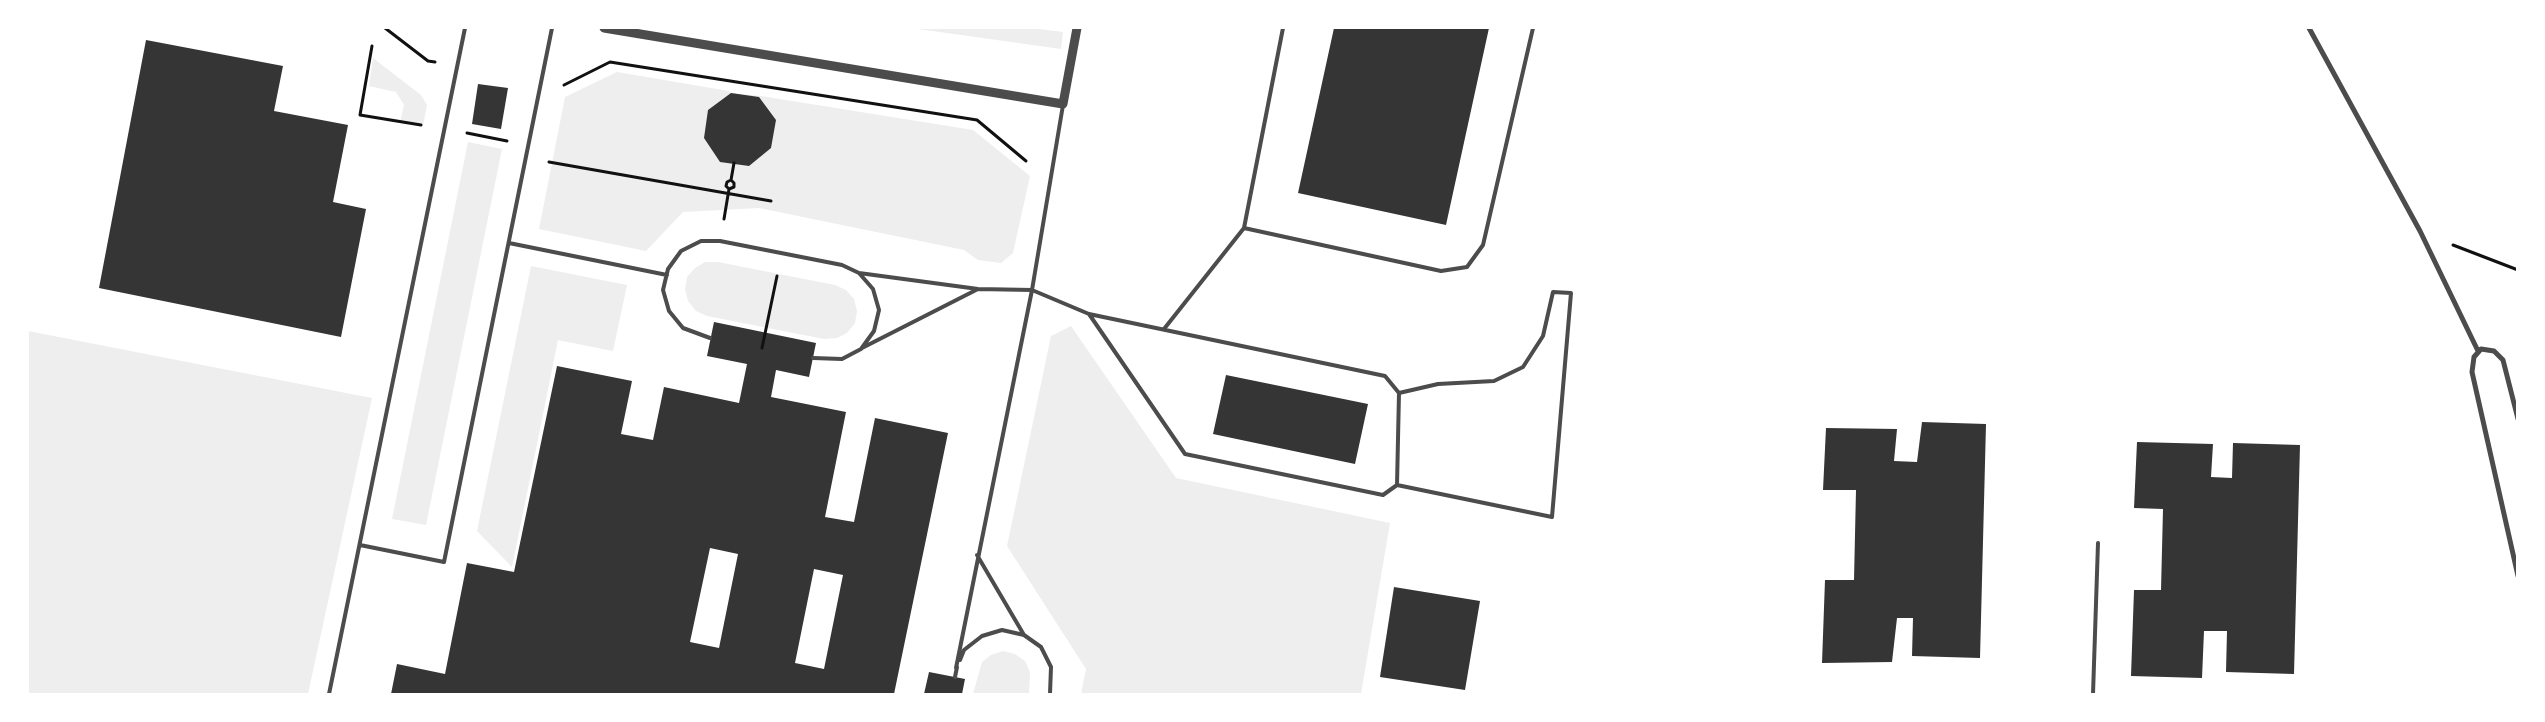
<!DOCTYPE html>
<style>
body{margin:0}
#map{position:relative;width:2545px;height:722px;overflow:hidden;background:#fff;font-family:"Space Grotesk",sans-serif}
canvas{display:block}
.frame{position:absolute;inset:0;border:29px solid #fff;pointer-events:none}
</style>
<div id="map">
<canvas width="2545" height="722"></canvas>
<div class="frame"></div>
</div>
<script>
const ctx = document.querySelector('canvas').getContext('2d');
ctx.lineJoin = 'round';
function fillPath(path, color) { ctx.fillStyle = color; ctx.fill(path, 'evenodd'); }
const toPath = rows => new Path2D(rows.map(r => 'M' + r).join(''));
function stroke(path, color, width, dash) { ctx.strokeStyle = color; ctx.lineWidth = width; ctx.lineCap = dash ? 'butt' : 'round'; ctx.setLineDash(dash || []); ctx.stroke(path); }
fillPath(toPath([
 [911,28,1031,28,1063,32,1061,49],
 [373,58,421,95,427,105,423,126,400,122,404,105,396,92,369,86],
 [617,72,729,91,731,93,761,96,973,130,1030,176,1013,253,1001,263,978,260,964,250,759,208,683,212,646,251,539,229,565,97],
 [468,142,502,149,426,525,392,519],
 [705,262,718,262,835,285,846,290,854,299,857,311,855,323,847,333,837,338,824,339,707,316,696,311,688,301,685,289,687,277,695,268],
 [531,266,627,285,613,351,558,340,512,567,477,531],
 [1071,326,1176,478,1390,523,1361,694,1081,694,1086,669,1007,546,1051,336],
 [28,331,372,398,308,694,28,694],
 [1003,651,1015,654,1025,661,1030,672,1029,694,973,694,982,662,991,655]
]), '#eee');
fillPath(toPath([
 [1334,28,1489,28,1446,225,1298,193],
 [146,40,283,66,274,111,348,125,333,202,366,209,341,337,99,288],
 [478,84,508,88,501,129,472,124],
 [731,93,759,97,776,120,771,148,749,166,720,162,704,138,708,110],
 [714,322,816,343,809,377,776,370,771,397,846,412,825,517,854,522,875,418,948,433,894,694,391,694,397,664,445,674,467,563,514,572,557,366,632,381,621,434,653,440,664,387,739,403,747,364,707,356],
 [710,548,738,554,719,648,690,642],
 [814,569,843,575,824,669,795,663],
 [1226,375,1368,404,1355,464,1213,434],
 [1922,422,1986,424,1980,658,1912,656,1913,618,1897,618,1892,662,1822,663,1825,580,1854,580,1856,490,1823,490,1826,428,1897,429,1894,461,1917,462],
 [2137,442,2213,444,2211,477,2232,478,2233,443,2300,445,2294,674,2226,672,2227,631,2204,631,2202,678,2131,676,2134,590,2161,590,2163,509,2134,508],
 [1394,587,1480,601,1465,690,1380,677],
 [929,672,965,679,962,694,924,694]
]), '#353535');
stroke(toPath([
 [385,28,428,61,435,62],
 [372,46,360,115,421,125],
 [564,85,610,62,977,120,1026,161],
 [467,133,507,141],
 [549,162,771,201],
 [731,180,734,163],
 [724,219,729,189,726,186,727,182,731,180,734,183,734,187,729,189],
 [2453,245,2518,270],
 [762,348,777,276]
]), '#111', 3);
stroke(toPath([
 [1244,228,1441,271,1467,267,1483,245,1533,28],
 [509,243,667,275],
 [859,273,978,289,1032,290,1089,314,1385,376,1399,393,1397,485,1383,495,1185,454,1089,314],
 [1164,329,1244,228,1283,28],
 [710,338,683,328,669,311,663,290,668,269,681,251,701,241,720,241,842,265,859,273,873,289,879,310,874,331,861,349,842,359,813,358],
 [862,348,978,289],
 [1397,485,1552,517,1571,293,1553,292,1543,336,1523,367,1494,381,1438,384,1399,393],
 [360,545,444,562,552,28],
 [977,555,1024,635],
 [960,660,964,650,982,636,1002,630,1024,635,1041,647,1051,667,1050,694],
 [956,668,1032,290,1063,105],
 [955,677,957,667],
 [329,694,465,28],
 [2093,694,2098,543]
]), '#4c4c4c', 4);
stroke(toPath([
 [2309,28,2420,231,2478,351],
 [2518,419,2503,360,2494,351,2481,349,2474,357,2472,372,2518,576]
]), '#4c4c4c', 5);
stroke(toPath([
 [604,28,1063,104,1077,28]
]), '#4c4c4c', 9);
</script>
